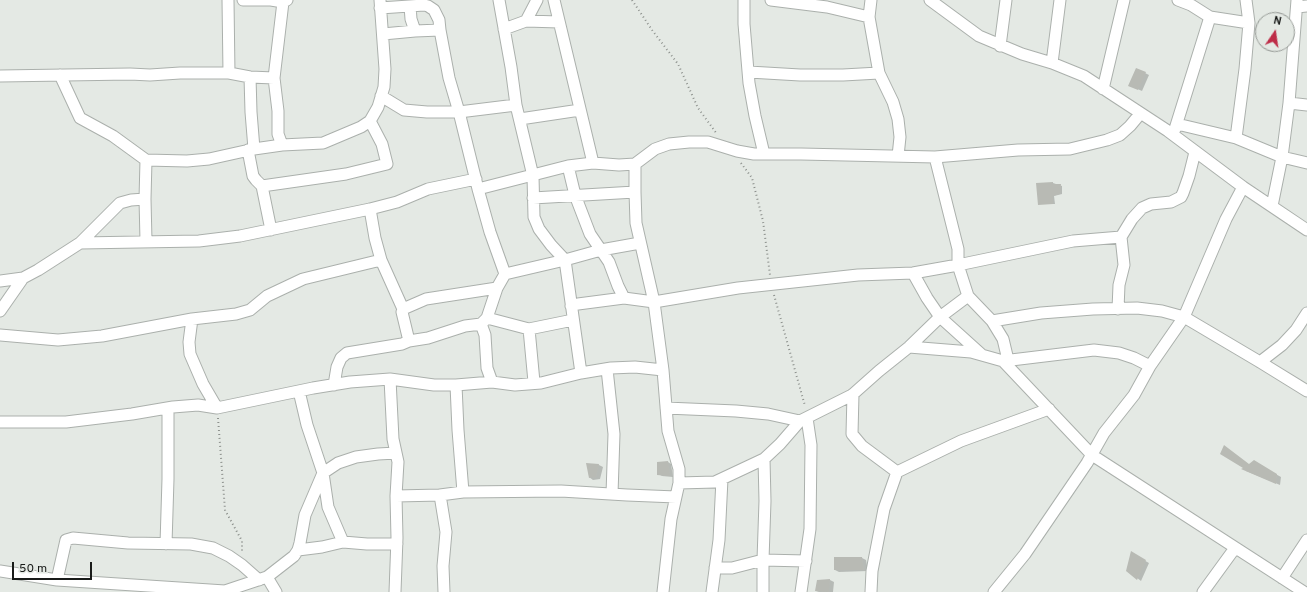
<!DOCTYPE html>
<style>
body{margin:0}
#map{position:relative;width:1307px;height:592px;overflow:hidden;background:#e4e9e4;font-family:Overpass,sans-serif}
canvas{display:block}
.north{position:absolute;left:1255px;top:12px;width:40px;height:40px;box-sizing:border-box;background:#e4e9e4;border:1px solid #939793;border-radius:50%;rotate:13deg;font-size:11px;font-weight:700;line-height:16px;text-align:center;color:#191b19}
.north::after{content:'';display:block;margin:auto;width:14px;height:18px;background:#be2d48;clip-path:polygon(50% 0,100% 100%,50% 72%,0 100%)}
.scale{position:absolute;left:12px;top:562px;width:80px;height:18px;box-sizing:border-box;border:2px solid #191b19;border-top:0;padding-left:5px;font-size:12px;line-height:14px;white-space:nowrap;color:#191b19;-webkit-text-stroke:3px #e4e9e4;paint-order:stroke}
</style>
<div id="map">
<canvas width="1307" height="592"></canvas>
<div class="north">N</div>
<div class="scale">50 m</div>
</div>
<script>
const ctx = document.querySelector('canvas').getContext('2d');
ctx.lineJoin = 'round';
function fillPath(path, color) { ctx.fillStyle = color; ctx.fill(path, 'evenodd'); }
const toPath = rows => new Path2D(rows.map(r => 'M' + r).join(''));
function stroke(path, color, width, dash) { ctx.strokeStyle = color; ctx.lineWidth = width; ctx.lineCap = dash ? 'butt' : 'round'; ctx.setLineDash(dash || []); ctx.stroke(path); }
fillPath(toPath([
 [1145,73,1149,75,1142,91,1133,87],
 [1053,183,1062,186,1062,194,1054,196,1055,204,1039,204],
 [668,462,671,464,673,477,662,476,658,474],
 [1254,462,1281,477,1280,485,1246,471,1245,468],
 [588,464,599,465,603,467,600,479,593,480,589,477],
 [1131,553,1149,563,1141,581,1127,570],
 [862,558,866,560,868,571,839,572,835,570],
 [830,580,834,582,833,592,819,592,816,591,818,581]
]), '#0003');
fillPath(toPath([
 [1136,68,1146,72,1138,90,1128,86],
 [1053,182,1053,184,1061,184,1060,194,1053,196,1053,204,1038,205,1036,183],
 [1224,445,1249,464,1254,460,1277,474,1276,484,1241,469,1243,468,1220,454],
 [668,461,670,476,657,475,657,462],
 [586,463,599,464,596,477,589,478],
 [1131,551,1146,560,1137,580,1126,571],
 [834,557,862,557,864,570,834,570],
 [830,579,829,592,815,591,817,580]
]), '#b8bab4');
const minor = toPath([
 [228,0,229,73],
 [243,0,271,0,283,2],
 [499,0,511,67,516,105,533,176,534,217,539,229,551,245,565,260,581,373],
 [554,0,593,163],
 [744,0,744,24,749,83,755,116,764,154],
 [771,0,827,7,869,17],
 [871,0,869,17,879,73,893,102,898,119,900,137,898,156],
 [930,0,979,36,1022,54,1052,63,1084,76,1168,131,1243,187,1307,230],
 [1178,0,1191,5,1210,17,1249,23],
 [1297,7,1307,6],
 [380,8,424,5,428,6,434,10,439,20,440,30],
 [526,21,537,0],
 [504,29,526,21,559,22],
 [383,34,415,31],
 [1000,46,1006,0],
 [1052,63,1060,0],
 [749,72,800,75,843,75,879,73],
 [60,75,80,118,113,136,146,160,187,161,209,159,254,149,282,145,323,143,361,127,370,121,378,107,384,87,385,69,380,0],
 [0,76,130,74,150,75,180,73,229,73,250,77,274,78,283,2,287,0],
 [250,77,251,112,254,149],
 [274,78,278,111,278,134,282,145],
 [1103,89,1124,0],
 [381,96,404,110,427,112,459,112,516,105],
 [1289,103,1307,105],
 [520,119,580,110],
 [1177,124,1236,138,1282,157,1307,163],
 [1175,129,1210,17],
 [1236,138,1245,69,1249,23,1246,0],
 [248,150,253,176,256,180,262,186,271,230],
 [935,157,958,249,958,265,968,296,992,321,1003,339,1008,360],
 [635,164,635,192,636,223,654,302,663,370,668,431,679,469,679,483,671,519,663,592],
 [568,166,575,195,590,234,609,262,618,286,624,298],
 [262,186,346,174,387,164,382,144,370,121],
 [478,189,568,166,593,163,619,165,635,164,655,149,669,144,689,142,708,142,737,151,754,154,801,154,935,157,1018,150,1070,149,1107,140,1120,135,1130,126,1140,114],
 [533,198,635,192],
 [145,199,146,241],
 [1272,206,1282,157,1289,103,1297,0],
 [370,209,375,238,381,260,403,309,402,312,409,341],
 [80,243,199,241,240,236,370,209,397,202,428,189,476,179],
 [913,273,927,298,940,317,981,354],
 [505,274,565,260,601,250,640,243],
 [0,281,23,278,38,270,80,243,120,203,131,200,145,199,146,160],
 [571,306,578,304,624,298,654,302,738,288,858,275,913,273,958,265,1073,241,1121,237],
 [403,309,426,299,497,288],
 [1118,309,1119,285,1124,265,1121,237,1132,219,1142,208,1151,204,1171,202,1181,197,1183,193,1189,176,1195,152],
 [0,311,23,278],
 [487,318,529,329,573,320],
 [192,319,189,342,190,354,203,384,217,408],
 [992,321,1041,313,1093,309,1137,308,1162,311,1184,317,1260,362,1307,391],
 [481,324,485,335,487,368,492,382],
 [529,329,534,382],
 [0,335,58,340,102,336,192,319,236,314,250,310,267,296,303,279,381,260],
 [909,347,971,352,1003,361,1094,350,1119,353,1134,358,1150,366],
 [1003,361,1092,455,1304,592],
 [1260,362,1282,345,1296,330,1307,313],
 [607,369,614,434,612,494],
 [390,379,393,439,398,462,396,496,397,538,395,592],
 [334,385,337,367,341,358,347,353,402,344,409,341,428,338,465,326,481,324,487,318,497,288,505,274,490,232,478,189,459,112,449,78,440,30,415,31,411,19,410,6],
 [456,385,458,430,463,492],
 [299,391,307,425,323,473,328,507,343,542],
 [853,394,852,434,862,446,897,472],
 [666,408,736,411,768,414,800,421],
 [0,422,66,422,132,414,173,407,198,405,217,408,313,388,350,382,390,379,434,385,456,385,492,382,515,385,541,383,581,373,611,368,635,367,663,370],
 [679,483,715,482,764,459,780,444,800,421,852,395,879,371,909,347,940,317,968,296],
 [440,495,446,532,443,566,444,592],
 [396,496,440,495,463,492,561,491,627,495,676,497],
 [166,544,168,479,168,408],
 [298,550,322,547,343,542,367,544,397,544],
 [715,568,732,568,763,560,806,561],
 [0,571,57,580,225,591],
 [267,577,276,592],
 [1282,578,1307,540],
 [57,580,66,540,73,538,128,543,191,544,213,548,229,556,242,565,259,580],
 [222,592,267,577,294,556,298,550,300,543,305,515,323,473,338,463,356,457,378,454,396,453],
 [712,592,719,540,722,479],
 [763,592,763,560,765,501,764,459],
 [801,592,810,529,811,445,807,418],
 [871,592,872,571,884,509,897,472,961,441,1049,409],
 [994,592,1025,554,1087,463,1104,433,1134,395,1150,366,1184,317,1226,219,1243,187],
 [1203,592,1235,548]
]);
stroke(minor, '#abb0ac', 13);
stroke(toPath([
 [632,0,652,30,678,64,698,108,717,134],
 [741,163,752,178,763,221,770,275],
 [774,295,805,406],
 [218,418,225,510,242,541,242,551]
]), '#8d918d', 2, [1, 3]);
stroke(minor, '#fff', 11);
</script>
